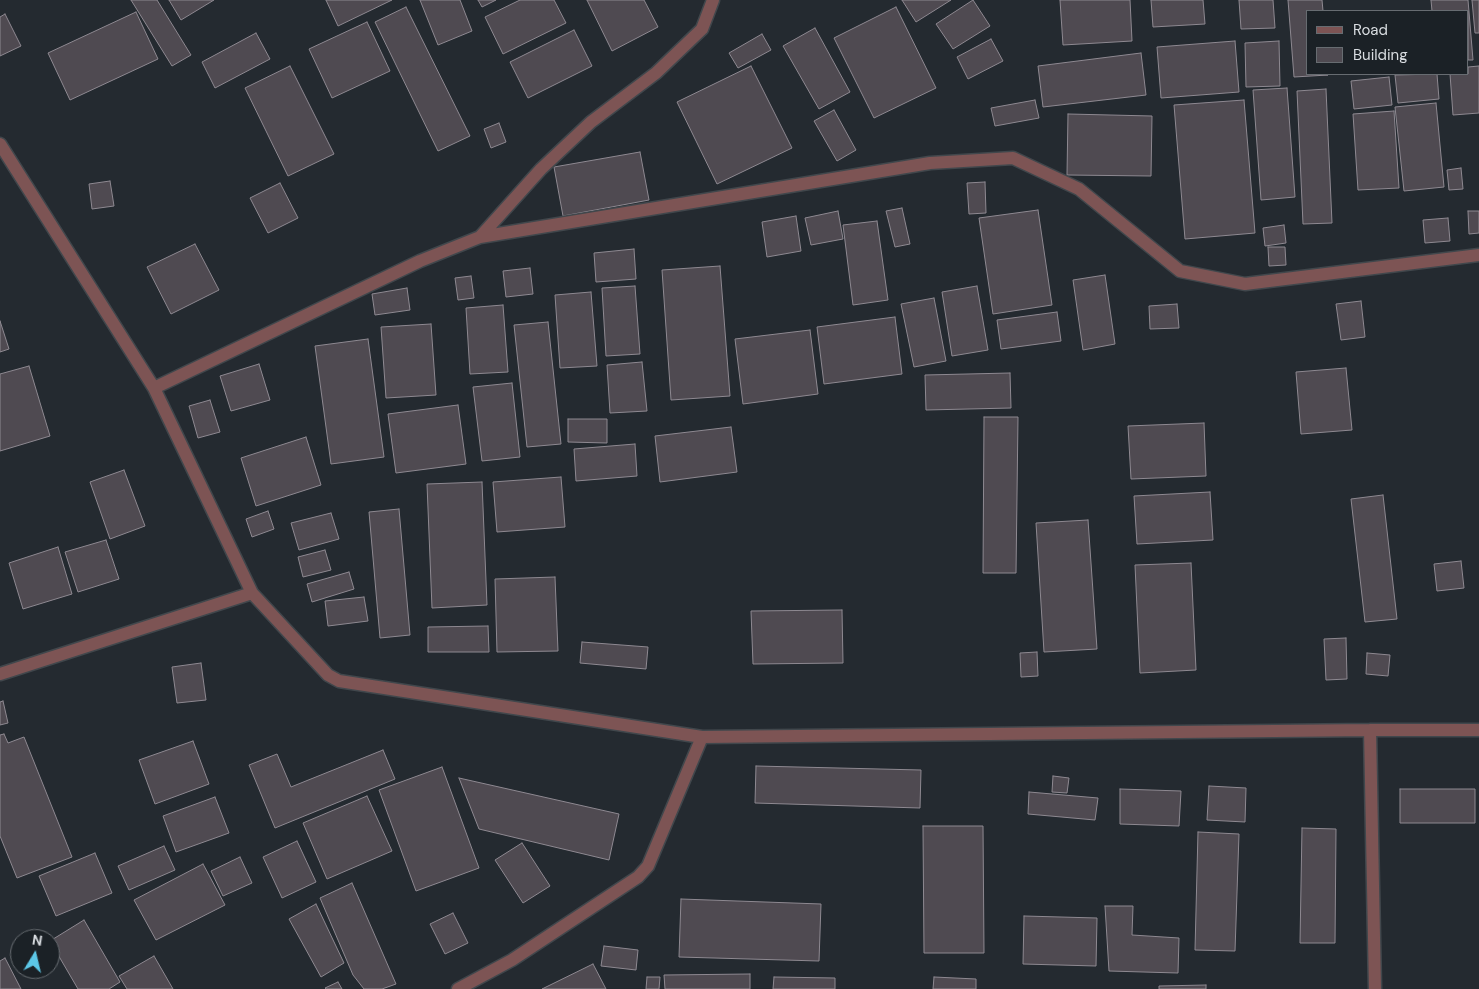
<!DOCTYPE html>
<style>
body{margin:0}
#map{position:relative;width:1479px;height:989px;overflow:hidden;background:#242a30;font-family:"DM Sans",sans-serif}
canvas{display:block}
.legend{position:absolute;left:1306px;top:10px;width:162px;height:65px;box-sizing:border-box;background:#1b2126;border:1px solid #676c71;margin:0;padding:6px 9px;list-style:none;font-size:15px;color:#d9dde1}
.legend li{display:flex;align-items:center;gap:10px;height:25px}
.legend b{width:25px;border:1px solid #676c71}
.north{position:absolute;left:10px;top:929px;width:50px;height:50px;box-sizing:border-box;background:#1b2126;border:1px solid #676c71;border-radius:50%;rotate:9deg;font-size:14px;font-weight:700;line-height:20px;text-align:center;color:#d9dde1}
.north::after{content:'';display:block;margin:auto;width:18px;height:22px;background:#5cc7e7;clip-path:polygon(50% 0,100% 100%,50% 72%,0 100%)}
</style>
<div id="map">
<canvas width="1479" height="989"></canvas>
<ul class="legend">
<li><b style="height:6px;background:#7d5454"></b>Road</li>
<li><b style="height:14px;background:#4f4a51"></b>Building</li>
</ul>
<div class="north">N</div>
</div>
<script>
const ctx = document.querySelector('canvas').getContext('2d');
ctx.lineJoin = 'round';
function fillPath(path, color) { ctx.fillStyle = color; ctx.fill(path, 'evenodd'); }
const toPath = rows => new Path2D(rows.map(r => 'M' + r).join(''));
function stroke(path, color, width, dash) { ctx.strokeStyle = color; ctx.lineWidth = width; ctx.lineCap = dash ? 'butt' : 'round'; ctx.setLineDash(dash || []); ctx.stroke(path); }
const building = toPath([
 [131,0,157,0,191,55,172,66,131,0],
 [169,0,214,0,181,20,169,0],
 [326,0,392,0,338,26,326,0],
 [420,0,460,0,472,31,438,45,420,0],
 [478,0,496,0,482,7,478,0],
 [520,0,554,0,566,23,503,54,485,17,520,0],
 [587,0,644,0,658,27,612,51,587,0],
 [902,0,951,0,916,22,902,0],
 [973,0,990,26,953,49,936,24,973,0],
 [1060,0,1130,0,1132,41,1063,45,1060,0],
 [1151,0,1203,0,1205,24,1153,27,1151,0],
 [1239,0,1273,0,1275,28,1241,29,1239,0],
 [1288,0,1322,0,1323,11,1308,11,1308,74,1328,75,1294,77,1288,0],
 [1431,0,1468,0,1473,60,1468,60,1468,11,1432,11,1431,0],
 [1472,0,1479,0,1479,33,1475,33,1472,0],
 [406,7,470,136,438,151,375,22,406,7],
 [896,7,936,88,874,118,834,38,896,7],
 [136,12,158,59,70,100,48,53,136,12],
 [5,14,21,46,0,56,0,17,5,14],
 [367,22,390,71,332,98,309,49,367,22],
 [815,28,850,92,819,109,783,46,815,28],
 [574,30,592,66,528,98,510,62,574,30],
 [256,33,270,59,215,88,202,62,256,33],
 [762,34,771,50,738,68,729,53,762,34],
 [991,39,1003,61,968,79,957,57,991,39],
 [1235,41,1239,92,1161,98,1157,47,1235,41],
 [1279,41,1280,86,1246,87,1245,43,1279,41],
 [1141,53,1146,95,1043,107,1038,66,1141,53],
 [290,66,334,154,288,176,245,88,290,66],
 [751,66,792,148,717,184,677,102,751,66],
 [1479,66,1479,113,1453,115,1450,74,1468,74,1468,67,1479,66],
 [1437,74,1439,99,1398,103,1395,75,1437,74],
 [1389,77,1392,105,1354,109,1351,81,1389,77],
 [1287,88,1295,197,1261,200,1253,90,1287,88],
 [1326,89,1332,223,1303,224,1297,91,1326,89],
 [1035,100,1039,118,995,126,991,108,1035,100],
 [1244,100,1255,233,1185,239,1174,105,1244,100],
 [1436,103,1444,187,1404,191,1395,107,1436,103],
 [834,110,856,150,837,161,814,121,834,110],
 [1394,111,1399,188,1358,190,1353,114,1394,111],
 [1068,114,1152,116,1151,176,1067,175,1068,114],
 [499,123,506,142,491,148,484,129,499,123],
 [640,152,649,200,563,216,554,167,640,152],
 [1461,168,1463,189,1449,190,1447,170,1461,168],
 [110,181,114,206,92,209,89,184,110,181],
 [985,182,986,213,969,214,967,183,985,182],
 [280,183,298,218,268,233,250,198,280,183],
 [902,208,910,244,895,247,886,211,902,208],
 [1038,210,1052,305,993,314,979,218,1038,210],
 [838,211,843,239,811,245,805,218,838,211],
 [1468,211,1479,211,1479,233,1469,234,1468,211],
 [796,216,801,251,767,257,762,222,796,216],
 [1448,218,1450,241,1425,243,1423,220,1448,218],
 [877,221,888,300,853,305,843,225,877,221],
 [1284,225,1286,243,1265,246,1263,228,1284,225],
 [195,244,219,290,171,314,147,267,195,244],
 [1268,247,1285,247,1286,265,1269,266,1268,247],
 [634,249,636,279,596,282,594,253,634,249],
 [720,266,730,396,671,400,662,270,720,266],
 [530,268,533,294,506,297,503,271,530,268],
 [1105,275,1115,344,1083,350,1073,280,1105,275],
 [471,276,474,298,458,300,455,278,471,276],
 [635,286,640,354,606,356,602,288,635,286],
 [977,286,988,350,952,356,942,292,977,286],
 [407,288,410,310,375,315,372,294,407,288],
 [591,292,597,366,560,368,555,295,591,292],
 [934,298,946,361,914,367,901,304,934,298],
 [1361,301,1365,337,1341,340,1336,304,1361,301],
 [1177,304,1179,328,1150,329,1149,306,1177,304],
 [503,305,508,372,470,374,466,308,503,305],
 [1057,312,1061,341,1001,349,997,320,1057,312],
 [895,317,902,374,824,384,817,327,895,317],
 [0,321,9,349,0,352,0,321],
 [548,322,561,444,527,447,514,325,548,322],
 [431,324,436,395,386,398,381,327,431,324],
 [810,330,818,394,743,404,735,339,810,330],
 [368,339,384,457,331,464,315,346,368,339],
 [642,362,647,411,610,413,607,365,642,362],
 [259,364,270,400,231,411,220,376,259,364],
 [29,366,50,436,0,451,0,374,29,366],
 [1346,368,1352,430,1301,434,1296,372,1346,368],
 [1010,373,1011,408,926,410,925,375,1010,373],
 [512,383,520,457,482,461,473,387,512,383],
 [210,400,220,432,198,438,189,406,210,400],
 [458,405,466,464,396,473,388,414,458,405],
 [984,417,1018,417,1016,573,983,573,984,417],
 [568,419,607,419,607,443,568,442,568,419],
 [1204,423,1206,476,1131,479,1128,426,1204,423],
 [731,427,737,472,660,482,655,436,731,427],
 [306,437,321,485,256,506,241,458,306,437],
 [635,444,637,476,576,481,574,449,635,444],
 [124,470,145,526,110,539,90,482,124,470],
 [561,477,565,527,497,532,493,482,561,477],
 [482,482,487,605,432,608,427,484,482,482],
 [1210,492,1213,540,1137,544,1134,496,1210,492],
 [1383,495,1397,619,1365,622,1351,499,1383,495],
 [399,509,410,635,380,638,369,512,399,509],
 [268,511,274,529,252,537,246,519,268,511],
 [331,513,339,539,299,550,291,523,331,513],
 [1088,520,1097,649,1044,652,1036,523,1088,520],
 [106,540,119,579,78,592,65,552,106,540],
 [58,547,72,594,23,609,9,563,58,547],
 [325,550,331,570,303,577,298,557,325,550],
 [1461,561,1464,588,1437,591,1434,564,1461,561],
 [1191,563,1196,670,1140,673,1135,565,1191,563],
 [349,572,354,589,312,602,307,584,349,572],
 [555,577,558,651,497,652,495,579,555,577],
 [364,597,368,621,328,626,325,601,364,597],
 [842,610,843,663,753,664,751,611,842,610],
 [488,626,489,652,428,652,428,627,488,626],
 [1346,638,1347,679,1326,680,1324,639,1346,638],
 [582,642,648,647,646,669,580,663,582,642],
 [1037,652,1038,676,1021,677,1020,653,1037,652],
 [1367,653,1390,655,1388,676,1366,674,1367,653],
 [201,663,206,700,177,703,172,667,201,663],
 [3,701,8,723,0,725,0,702,3,701],
 [4,734,8,743,24,737,72,857,17,878,0,836,0,735,4,734],
 [193,741,209,784,155,804,139,760,193,741],
 [383,750,395,779,275,828,249,765,277,754,291,787,383,750],
 [756,766,921,770,920,808,755,803,756,766],
 [442,767,479,868,416,891,379,790,442,767],
 [1053,776,1069,778,1067,793,1052,792,1053,776],
 [459,778,619,814,609,860,479,829,459,778],
 [1209,786,1246,788,1245,822,1207,820,1209,786],
 [1120,789,1181,791,1179,826,1120,824,1120,789],
 [1400,789,1475,789,1475,823,1400,823,1400,789],
 [1029,792,1098,798,1095,820,1028,814,1029,792],
 [367,796,392,851,327,879,303,823,367,796],
 [215,797,229,833,176,852,163,816,215,797],
 [923,826,983,826,984,953,924,953,923,826],
 [1302,828,1336,829,1335,943,1300,943,1302,828],
 [1198,832,1239,834,1235,951,1195,950,1198,832],
 [297,841,316,882,282,898,263,857,297,841],
 [522,843,550,886,523,903,495,860,522,843],
 [164,846,175,870,129,890,118,866,164,846],
 [95,853,112,893,56,916,39,876,95,853],
 [240,857,252,883,223,896,211,871,240,857],
 [203,864,225,905,156,940,134,900,203,864],
 [352,883,396,984,382,989,364,989,353,975,320,898,352,883],
 [681,899,821,904,819,961,679,957,681,899],
 [316,904,344,963,321,977,289,919,316,904],
 [1105,906,1133,906,1132,935,1179,938,1178,973,1109,971,1105,906],
 [453,913,468,943,445,954,430,924,453,913],
 [1024,916,1097,918,1096,966,1023,964,1024,916],
 [84,920,120,982,109,989,78,989,50,941,84,920],
 [604,946,638,950,636,970,601,966,604,946],
 [154,956,173,989,127,989,119,976,154,956],
 [5,958,21,989,0,989,0,961,5,958],
 [593,964,606,989,542,989,593,964],
 [750,974,750,989,665,989,664,975,750,974],
 [647,977,660,977,659,989,646,989,647,977],
 [774,977,835,978,835,989,773,989,774,977],
 [934,977,976,979,976,989,933,989,934,977],
 [338,982,342,989,326,989,325,988,338,982],
 [1206,985,1206,989,1159,989,1159,986,1206,985]
]);
fillPath(building, '#4f4a51');
stroke(building, '#8e8991', 1);
const street = toPath([
 [0,144,154,388,252,593,328,675,339,681,702,737,1370,730,1479,730],
 [480,237,541,169,591,122,656,73,702,29,713,0],
 [154,388,420,261,480,237,930,163,1013,158,1079,189,1180,271,1245,284,1479,255],
 [0,674,252,593],
 [1370,730,1375,989],
 [458,989,512,960,638,877,648,866,702,737]
]);
stroke(street, '#41474c', 15);
stroke(street, '#7d5454', 12);
</script>
